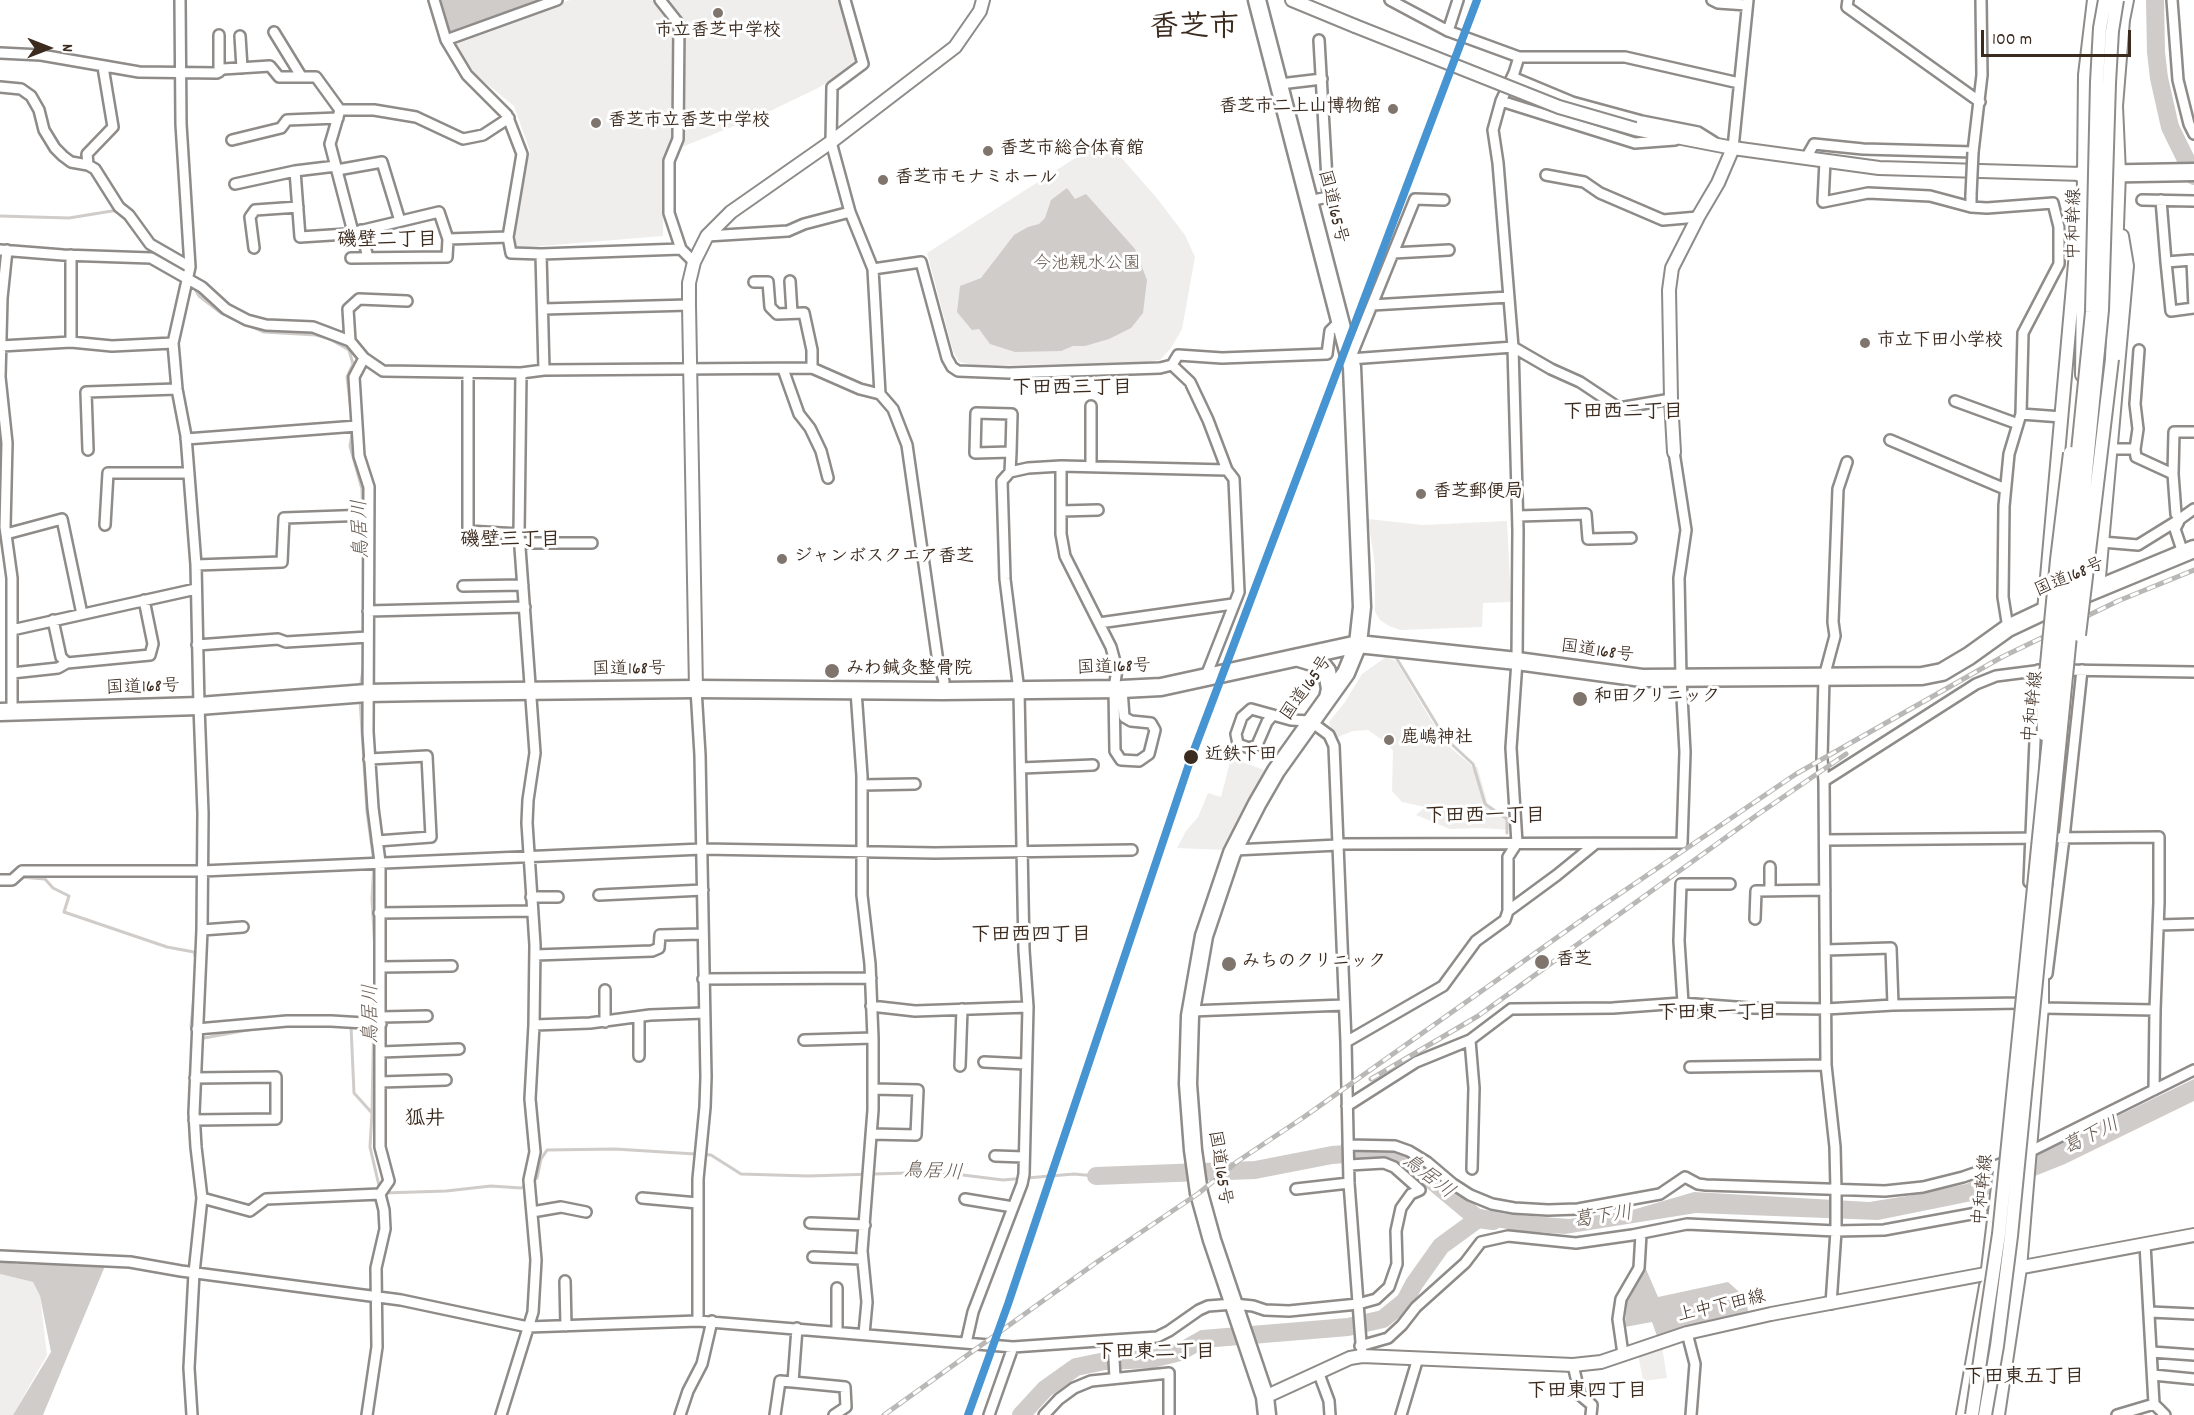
<!DOCTYPE html>
<meta charset="utf-8">
<style>
body{margin:0}
#map{position:relative;width:2194px;height:1415px;overflow:hidden;background:#fff;font-family:Dekko,sans-serif}
canvas{display:block}
.north{position:absolute;left:18px;top:18px;width:60px;height:60px;-webkit-text-stroke:4px #fff;paint-order:stroke;rotate:90deg;font-size:16px;font-weight:700;line-height:24px;text-align:center;color:#3b2a1e}
.north::after{content:'';display:block;margin:auto;width:21px;height:27px;background:#3b2a1e;clip-path:polygon(50% 0,100% 100%,50% 72%,0 100%)}
.scale{position:absolute;left:1981px;top:30px;width:150px;height:27px;box-sizing:border-box;border:3px solid #3b2a1e;border-top:0;padding-left:8px;font-size:18px;line-height:21px;white-space:nowrap;color:#3b2a1e;-webkit-text-stroke:4px #fff;paint-order:stroke}
</style>
<div id="map">
<canvas width="2194" height="1415"></canvas>
<div class="north">N</div>
<div class="scale">100 m</div>
</div>
<script>
const ctx = document.querySelector('canvas').getContext('2d');
ctx.lineJoin = 'round';
function fillPath(path, color) { ctx.fillStyle = color; ctx.fill(path, 'evenodd'); }
const toPath = rows => new Path2D(rows.map(r => 'M' + r).join(''));
function stroke(path, color, width, dash) { ctx.strokeStyle = color; ctx.lineWidth = width; ctx.lineCap = dash ? 'butt' : 'round'; ctx.setLineDash(dash || []); ctx.stroke(path); }
function label(font, color, halo, rows, align = 'center') {
  ctx.font = font + ' Dekko,"Klee One",sans-serif'; ctx.lineWidth = 6; ctx.setLineDash([]); ctx.textBaseline = 'middle'; ctx.strokeStyle = halo; ctx.fillStyle = color; for (const [text, x, y, turn = 0] of rows) {
    ctx.save(); ctx.translate(x, y); ctx.rotate((+turn || 0) * Math.PI / 180); ctx.textAlign = isNaN(turn) ? turn : align; if (halo) ctx.strokeText(text, 0, 0); ctx.fillText(text, 0, 0); ctx.restore();
  }
}
fillPath(toPath([
 [570,0,652,0,675,29,672,141,664,164,663,236,516,248,515,228,530,151,514,106,476,75,464,60,453,42],
 [661,0,841,0,860,63,816,89,764,114,677,149,684,27],
 [1105,139,1156,197,1185,235,1195,257,1182,329,1171,348,1160,360,1143,362,980,366,959,362,953,351,927,253],
 [1368,519,1423,525,1507,521,1511,602,1483,603,1482,627,1400,630,1389,626,1380,620,1375,612,1375,566],
 [1386,657,1396,661,1444,742,1471,765,1473,769,1477,766,1488,805,1511,821,1512,830,1480,828,1450,829,1416,815,1425,807,1402,802,1392,791,1393,751,1389,745,1368,730,1353,731,1338,737,1334,736,1329,722,1345,702,1362,674],
 [1231,758,1264,770,1226,850,1177,848,1186,831,1198,817,1208,793,1221,797],
 [0,1274,33,1282,40,1296,47,1355,13,1415,0,1415],
 [1662,1346,1667,1378,1643,1381,1638,1354]
]), '#efeeed');
fillPath(toPath([
 [437,0,554,0,449,35],
 [1067,188,1075,199,1086,194,1135,249,1147,280,1143,313,1131,328,1109,339,1085,346,1073,346,1061,351,1015,352,990,344,979,329,972,330,957,312,960,286,981,278,1014,235,1028,227,1039,224,1045,218,1051,200],
 [2194,1079,2194,1101,2065,1164,1972,1201,1878,1220,1696,1213,1565,1234,1519,1231,1484,1225,1473,1228,1466,1216,1476,1208,1506,1214,1569,1219,1629,1211,1694,1192,1869,1202,1913,1195,1966,1184,2062,1143],
 [0,1261,17,1264,105,1266,43,1415,13,1415,51,1352,40,1296,33,1282,0,1274],
 [1646,1269,1658,1297,1728,1282,1746,1298,1748,1311,1657,1336,1652,1322,1625,1327,1627,1302]
]), '#d0ccca');
stroke(toPath([
 [0,216,69,218,118,210,140,238],
 [193,286,199,296,221,313,243,323,264,332,316,335,330,339,349,350,353,364,347,377,353,428,350,446,362,489,364,575],
 [1397,659,1445,738,1473,764,1485,804,1507,819,1507,833],
 [360,689,364,663],
 [360,699,367,812,374,862,372,899,375,951,372,1113],
 [20,877,45,879,53,888,69,896,64,912,167,947,194,952,197,963],
 [195,987,191,1026,196,1030],
 [351,1026,354,1093,372,1113,370,1147,380,1190],
 [200,1034,204,1038,264,1027],
 [532,1181,537,1178,541,1159,547,1150,615,1149,711,1155,741,1174,808,1176,939,1172,1003,1180,1074,1174,1096,1176],
 [384,1193,446,1191,491,1186,521,1188,526,1185]
]), '#d0ccca', 3);
stroke(toPath([
 [2155,0,2156,52,2159,78,2170,127,2194,176],
 [1096,1176,1255,1170,1332,1155,1375,1152,1397,1154,1412,1164,1478,1219],
 [1021,1415,1045,1389,1076,1367,1105,1361,1152,1359,1180,1352,1203,1339,1348,1327,1383,1319,1405,1301,1414,1284,1441,1246,1478,1219,1493,1221]
]), '#d0ccca', 18);
const street = toPath([
 [180,0,181,124,190,267,173,343,177,389,186,436,196,565,199,706,203,813,202,930,194,1113,196,1147,202,1198,194,1273,189,1368,192,1415],
 [660,0,679,24,678,139,669,161,669,213,681,249,694,262],
 [845,0,863,64,832,87,831,142,850,212,873,269,880,394,893,409,907,445,938,662,944,681,942,691],
 [1390,0,1448,31,1458,0],
 [1712,0,1718,3,1747,5],
 [1848,0,1847,7,1980,102],
 [2172,0,2178,80,2189,124,2194,134],
 [1448,31,1519,57],
 [274,32,301,76],
 [219,35,219,72],
 [240,36,242,68],
 [446,40,557,0],
 [0,53,41,55,139,72,217,73,223,69,270,66,279,77,316,77,340,110,374,110,416,117,463,139,483,135,509,118],
 [1512,77,1572,102,1642,121,1698,132,1714,142],
 [1280,84,1322,79],
 [0,87,21,89,31,96,39,110,44,130,55,148,63,156,71,162,88,165,95,169,119,207,129,215,150,244,190,267],
 [1501,101,1635,143,1675,140],
 [340,110,330,144,353,232],
 [232,140,281,128,287,120,338,118],
 [1733,148,1748,0],
 [1806,158,1814,144,1863,149,1973,152,1982,75,1981,0],
 [1825,161,1823,202,1868,193,1930,196,1971,207],
 [88,165,87,154,113,127,103,67],
 [337,170,382,162,400,221],
 [295,171,300,237,347,234,439,212,448,239],
 [1546,175,1584,182,1600,193,1663,220,1698,217],
 [235,184,295,171,336,166],
 [1971,195,1971,207,1987,208,2053,203,2059,227,2059,264,2023,333,2021,414,2009,454,2004,506,2003,597,2008,628],
 [1444,200,1415,199,1350,359,1513,347,1551,369,1580,382,1619,408,1671,399],
 [2142,200,2194,201],
 [2161,200,2166,262,2171,311,2194,308,2192,260,2166,262],
 [1309,201,1328,197,1319,40],
 [361,230,368,258],
 [707,236,788,231,804,224,850,212],
 [508,237,511,253,541,254],
 [254,248,250,217,255,210,298,207],
 [0,250,63,255,151,258,202,287,226,309,247,320,266,325,313,327,350,341,364,358,383,371,521,373,544,370,812,368,860,389,880,394],
 [7,250,2,298,0,377,7,443,5,527,12,578,12,712],
 [1393,253,1449,250],
 [351,258,447,257,448,239,508,237,522,154,507,115,467,75,446,40,434,0],
 [873,269,921,262,947,358,952,367,958,371,1009,373,1160,368,1172,365],
 [790,281,792,313],
 [754,282,768,282,770,307,777,314,804,313,812,350,812,368],
 [1372,305,1509,297],
 [543,309,689,305],
 [350,341,348,309,359,299,407,301],
 [71,342,71,255],
 [1,346,71,342,112,346,173,343],
 [364,358,354,377,359,456,369,487,368,732,373,808,380,862,380,1147,389,1181,380,1194],
 [783,369,799,414,810,428,821,451,828,478],
 [544,370,541,254,681,249],
 [468,373,468,531,519,534],
 [1955,401,2018,424],
 [1091,406,1091,466],
 [2021,414,2062,417],
 [186,439,357,426],
 [1890,440,2005,489],
 [2135,449,2138,429,2135,404,2139,350],
 [88,450,86,392,177,389],
 [1061,466,1061,534,1065,556,1111,647,1117,669,1114,689,1115,751,1121,760,1139,761,1149,754,1155,730,1151,723,1131,721,1124,717,1122,689],
 [1010,472,1011,452,1012,414,976,413,975,453,1011,452],
 [2173,474,2174,432,2194,432],
 [1061,511,1098,510],
 [1518,516,1586,514,1588,539,1631,538],
 [105,525,108,473,189,473],
 [6,534,62,519,82,614],
 [2102,542,2138,545,2180,519,2176,514,2173,474,2136,457,2135,449,2111,449],
 [520,543,592,543],
 [2183,553,2175,529,2180,519,2194,509],
 [196,565,282,562,284,518,369,515],
 [463,586,523,585],
 [368,611,525,607],
 [53,620,61,657,67,663,150,655,153,644,144,600],
 [1099,623,1233,604],
 [12,630,196,589],
 [197,645,278,639,286,642,368,637],
 [2060,670,2194,672],
 [12,673,58,668,67,663],
 [1206,676,1239,592,1234,479,1227,470,1208,420,1190,382,1172,365,1178,355,1222,358,1327,354,1330,331,1340,321],
 [696,689,700,755,706,1077,705,1107,698,1179,698,1321],
 [856,691,862,776,862,895,870,964,873,1038,873,1110,862,1251,867,1302,864,1334],
 [1273,715,1267,722,1257,745,1249,748,1238,744,1236,734,1242,717,1251,709,1291,720,1310,721,1329,735,1334,746,1346,1042,1349,1183,1362,1356],
 [369,759,427,756,431,837,377,841],
 [1021,768,1093,765],
 [1824,781,1976,684,1996,676,2043,670],
 [862,785,915,784],
 [1825,840,2159,837,2159,902,2155,1010,2042,1008,2043,1003],
 [1338,844,1682,843,1685,752,1681,678,1679,578,1686,530,1674,452],
 [1234,850,1338,845],
 [1770,867,1770,891],
 [0,880,12,880,22,871,202,871,702,849,935,853,1132,850],
 [2029,882,2038,670],
 [599,895,703,890],
 [531,897,558,897],
 [1508,911,1557,875,1595,844],
 [379,913,532,911],
 [1755,919,1756,891,1825,890],
 [2158,925,2194,924],
 [202,930,243,927],
 [1826,950,1891,948,1893,1005],
 [535,955,652,951,659,948,660,935,702,934],
 [381,967,452,966],
 [2047,974,2064,838,2082,670],
 [703,979,871,978],
 [605,990,605,1022],
 [1683,1003,1679,941,1681,884,1730,884],
 [871,1006,915,1011,1028,1007],
 [1191,1011,1344,1005],
 [381,1017,427,1016],
 [639,1017,639,1056],
 [534,1025,590,1023,650,1015,704,1013],
 [197,1029,287,1021,331,1021,381,1024],
 [804,1040,873,1038],
 [1470,1040,1474,1088,1472,1169],
 [1346,1042,1443,986,1476,941,1505,920,1508,911,1508,857,1517,843,1511,748,1517,661,1518,530,1513,347,1498,163,1493,130,1501,101,1514,73,1519,57,1625,57,1739,83],
 [381,1052,459,1049],
 [984,1062,1026,1064],
 [960,1066,962,1009],
 [1690,1067,1826,1065],
 [380,1082,446,1080],
 [2154,1090,2155,1010],
 [1347,1106,1416,1062,1470,1040,1511,1009,1613,1008,1681,1003,1750,1008,1826,1009,1893,1005,2022,1003,2022,997],
 [194,1120,276,1119,276,1077,195,1078],
 [871,1134,916,1135,918,1090,873,1089],
 [1348,1145,1395,1146,1409,1151,1427,1162,1453,1184,1470,1195,1492,1204,1514,1208,1548,1210,1578,1209,1660,1194,1685,1177,1698,1184,1706,1185,1885,1191,1923,1187,1963,1177,2006,1162],
 [2027,1153,2194,1070],
 [995,1156,1024,1157],
 [1296,1189,1349,1183],
 [202,1198,250,1211,266,1199,380,1194,384,1210,385,1229,376,1268,377,1347,367,1415],
 [642,1198,698,1203],
 [965,1199,1013,1207],
 [532,1212,561,1207,586,1212],
 [810,1223,865,1225],
 [2145,1244,2154,1404,2165,1415],
 [0,1256,130,1262,181,1271,401,1300,528,1327,698,1321,1013,1347,1113,1340,1157,1337,1169,1331,1199,1310,1208,1306,1234,1304,1253,1306,1265,1310,1289,1311,1358,1304,1376,1299,1389,1287,1397,1264,1396,1231,1401,1208,1411,1194,1420,1190,1394,1167,1384,1163,1349,1165],
 [813,1257,862,1259],
 [565,1281,566,1326],
 [1831,1304,1836,1231,1836,1190,1835,1147,1826,1065,1824,781,1822,759,1824,677,1835,636,1833,622,1838,489,1847,462],
 [2150,1312,2194,1314],
 [797,1328,793,1382,845,1387,846,1407,834,1415],
 [837,1332,837,1288],
 [1687,1333,1695,1364,1691,1415],
 [1113,1340,1115,1378],
 [966,1343,973,1312,1022,1184,1024,1174,1028,1007,1024,950,1019,691,1005,579,1002,481,1010,472,1028,468,1061,466,1227,470],
 [1360,1346,1388,1338,1402,1325,1416,1307,1465,1263,1481,1242,1508,1236,1576,1243,1632,1235,1687,1224,1836,1231,1884,1230,1982,1212],
 [2152,1352,2194,1355],
 [1623,1354,1618,1319,1621,1299,1639,1268,1641,1234],
 [1573,1365,1580,1395,1592,1405,1591,1415],
 [1319,1374,1329,1401,1330,1415],
 [2153,1375,2194,1379],
 [501,1415,533,1312,536,1260,529,1180,535,1152,530,1099,534,1025,535,945,527,823,528,800,535,753,519,534,521,373],
 [680,1415,688,1391,702,1364,712,1321],
 [775,1415,780,1381,793,1382],
 [989,1415,1013,1347],
 [1044,1415,1059,1399,1074,1388,1091,1381,1169,1373,1169,1415],
 [1401,1415,1418,1358],
 [2117,1415,2154,1404]
]);
const secondary = toPath([
 [1292,0,1355,26],
 [1635,129,1733,148,1879,168,2082,174],
 [2082,375,2085,75,2094,0],
 [2095,415,2112,359,2119,173,2116,106,2123,20,2127,0],
 [1674,452,1671,399,1669,290,1672,268,1698,217,1718,183,1733,148],
 [2098,588,2127,266,2122,236],
 [2044,611,2078,230],
 [696,689,689,305,689,283,694,262,707,236,731,212,831,142,955,47,980,11,983,0],
 [1988,1269,2000,1170],
 [1265,1397,1350,1358,1362,1356,1573,1365,1601,1362,1687,1333,1771,1314,2194,1235],
 [1963,1415,1986,1286],
 [1998,1415,2020,1268,2042,1006,2042,963]
]);
const highway = toPath([
 [1257,0,1352,367,1362,607,1358,644,1346,673,1276,771,1257,804,1232,853,1204,936,1190,1016,1188,1084,1193,1150,1199,1193,1212,1240,1265,1397,1267,1415],
 [2082,174,2194,172],
 [1299,658,1322,665,1327,671,1330,689,1328,698],
 [0,712,199,706,367,693,421,692,696,689,942,691,1122,689,1161,687,1358,644,1517,661,1642,678,1922,676,1942,672,1969,656,2008,628,2044,611,2194,549]
]);
stroke(street, '#8e8b88', 14);
stroke(secondary, '#8e8b88', 16);
stroke(highway, '#8e8b88', 21);
stroke(street, '#fff', 9);
stroke(secondary, '#fff', 12);
stroke(highway, '#fff', 16);
const rail = toPath([
 [1371,1079,1478,1016,1757,815,1846,754],
 [884,1415,1097,1262,1199,1193,1238,1161,1304,1117,1593,912,1796,774,2002,657,2118,601,2194,570]
]);
stroke(rail, '#b9b8b6', 5);
stroke(rail, '#fff', 3, [9]);
const streetBridge = toPath([
 [1971,195,1973,152]
]);
const secondaryBridge = toPath([
 [1355,26,1559,107,1635,129],
 [2079,635,2112,359],
 [2044,734,2043,706,2057,560,2070,453],
 [1972,1415,1999,1234,2092,312,2097,82,2100,28,2105,0],
 [1985,1415,1997,1346,2011,1236,2102,310,2109,83,2112,31,2117,0]
]);
stroke(streetBridge, '#8e8b88', 14, []);
stroke(secondaryBridge, '#8e8b88', 16, []);
stroke(streetBridge, '#fff', 9);
stroke(secondaryBridge, '#fff', 12);
stroke(toPath([
 [968,1415,1008,1304,1191,758,1477,0]
]), '#4694d1', 8);
for (const [x, y, r, color] of [
 [718,13,6,"#80756d"],
 [1393,109,6,"#80756d"],
 [596,123,6,"#80756d"],
 [988,151,6,"#80756d"],
 [883,180,6,"#80756d"],
 [1865,343,6,"#80756d"],
 [1421,494,6,"#80756d"],
 [782,559,6,"#80756d"],
 [832,671,8,"#80756d"],
 [1580,699,8,"#80756d"],
 [1389,740,6,"#80756d"],
 [1191,757,8,"#3b2a1e"],
 [1542,962,8,"#80756d"],
 [1229,964,8,"#80756d"]
]) { const dot = new Path2D(); dot.arc(x, y, r, 0, 2 * Math.PI); ctx.fillStyle = color; ctx.fill(dot); stroke(dot, '#fff', 2); }
label('bold 18px', '#3b2a1e', '#fff', [
 ["市立香芝中学校",718,33,"center"],
 ["香芝市二上山博物館",1381,109,"right"],
 ["香芝市立香芝中学校",608,123],
 ["香芝市総合体育館",1000,151],
 ["香芝市モナミホール",895,180],
 ["市立下田小学校",1877,343],
 ["香芝郵便局",1433,494],
 ["ジャンボスクエア香芝",794,559],
 ["みわ鍼灸整骨院",846,671],
 ["和田クリニック",1594,699],
 ["鹿嶋神社",1401,740],
 ["香芝",1556,962],
 ["みちのクリニック",1242,964]
], 'left');
label('18px', '#3b2a1e', '#fff', [
 ["国道165号",1331,207,76],
 ["中和幹線",2076,224,-89],
 ["国道168号",2070,579,-23],
 ["国道168号",1597,653,8],
 ["国道168号",1114,669,-2],
 ["国道168号",629,671,-1],
 ["国道168号",143,689,-2],
 ["国道165号",1308,689,-55],
 ["中和幹線",2035,707,-84],
 ["国道165号",1218,1168,81],
 ["中和幹線",1985,1190,-84],
 ["上中下田線",1722,1308,-13]
]);
label('18px', '#65584e', '#fff', [
 ["今池親水公園",1087,266]
]);
label('bold 18px', '#3b2a1e', '#fff', [
 ["近鉄下田",1205,757]
], 'left');
label('bold 20px', '#3b2a1e', '#fff', [
 ["磯壁二丁目",387,242],
 ["下田西三丁目",1072,390],
 ["下田西二丁目",1623,414],
 ["磯壁三丁目",510,542],
 ["下田西一丁目",1485,818],
 ["下田西四丁目",1031,937],
 ["下田東一丁目",1717,1015],
 ["狐井",425,1121],
 ["下田東二丁目",1155,1354],
 ["下田東五丁目",2024,1379],
 ["下田東四丁目",1587,1393]
]);
label('italic 20px', '#685b52', '#fff', [
 ["鳥居川",363,529,-92],
 ["鳥居川",373,1014,-90],
 ["葛下川",2092,1138,-26],
 ["鳥居川",933,1174,3],
 ["鳥居川",1427,1178,38],
 ["葛下川",1603,1219,-8]
]);
label('bold 30px', '#3b2a1e', '#fff', [
 ["香芝市",1194,31]
]);
</script>
